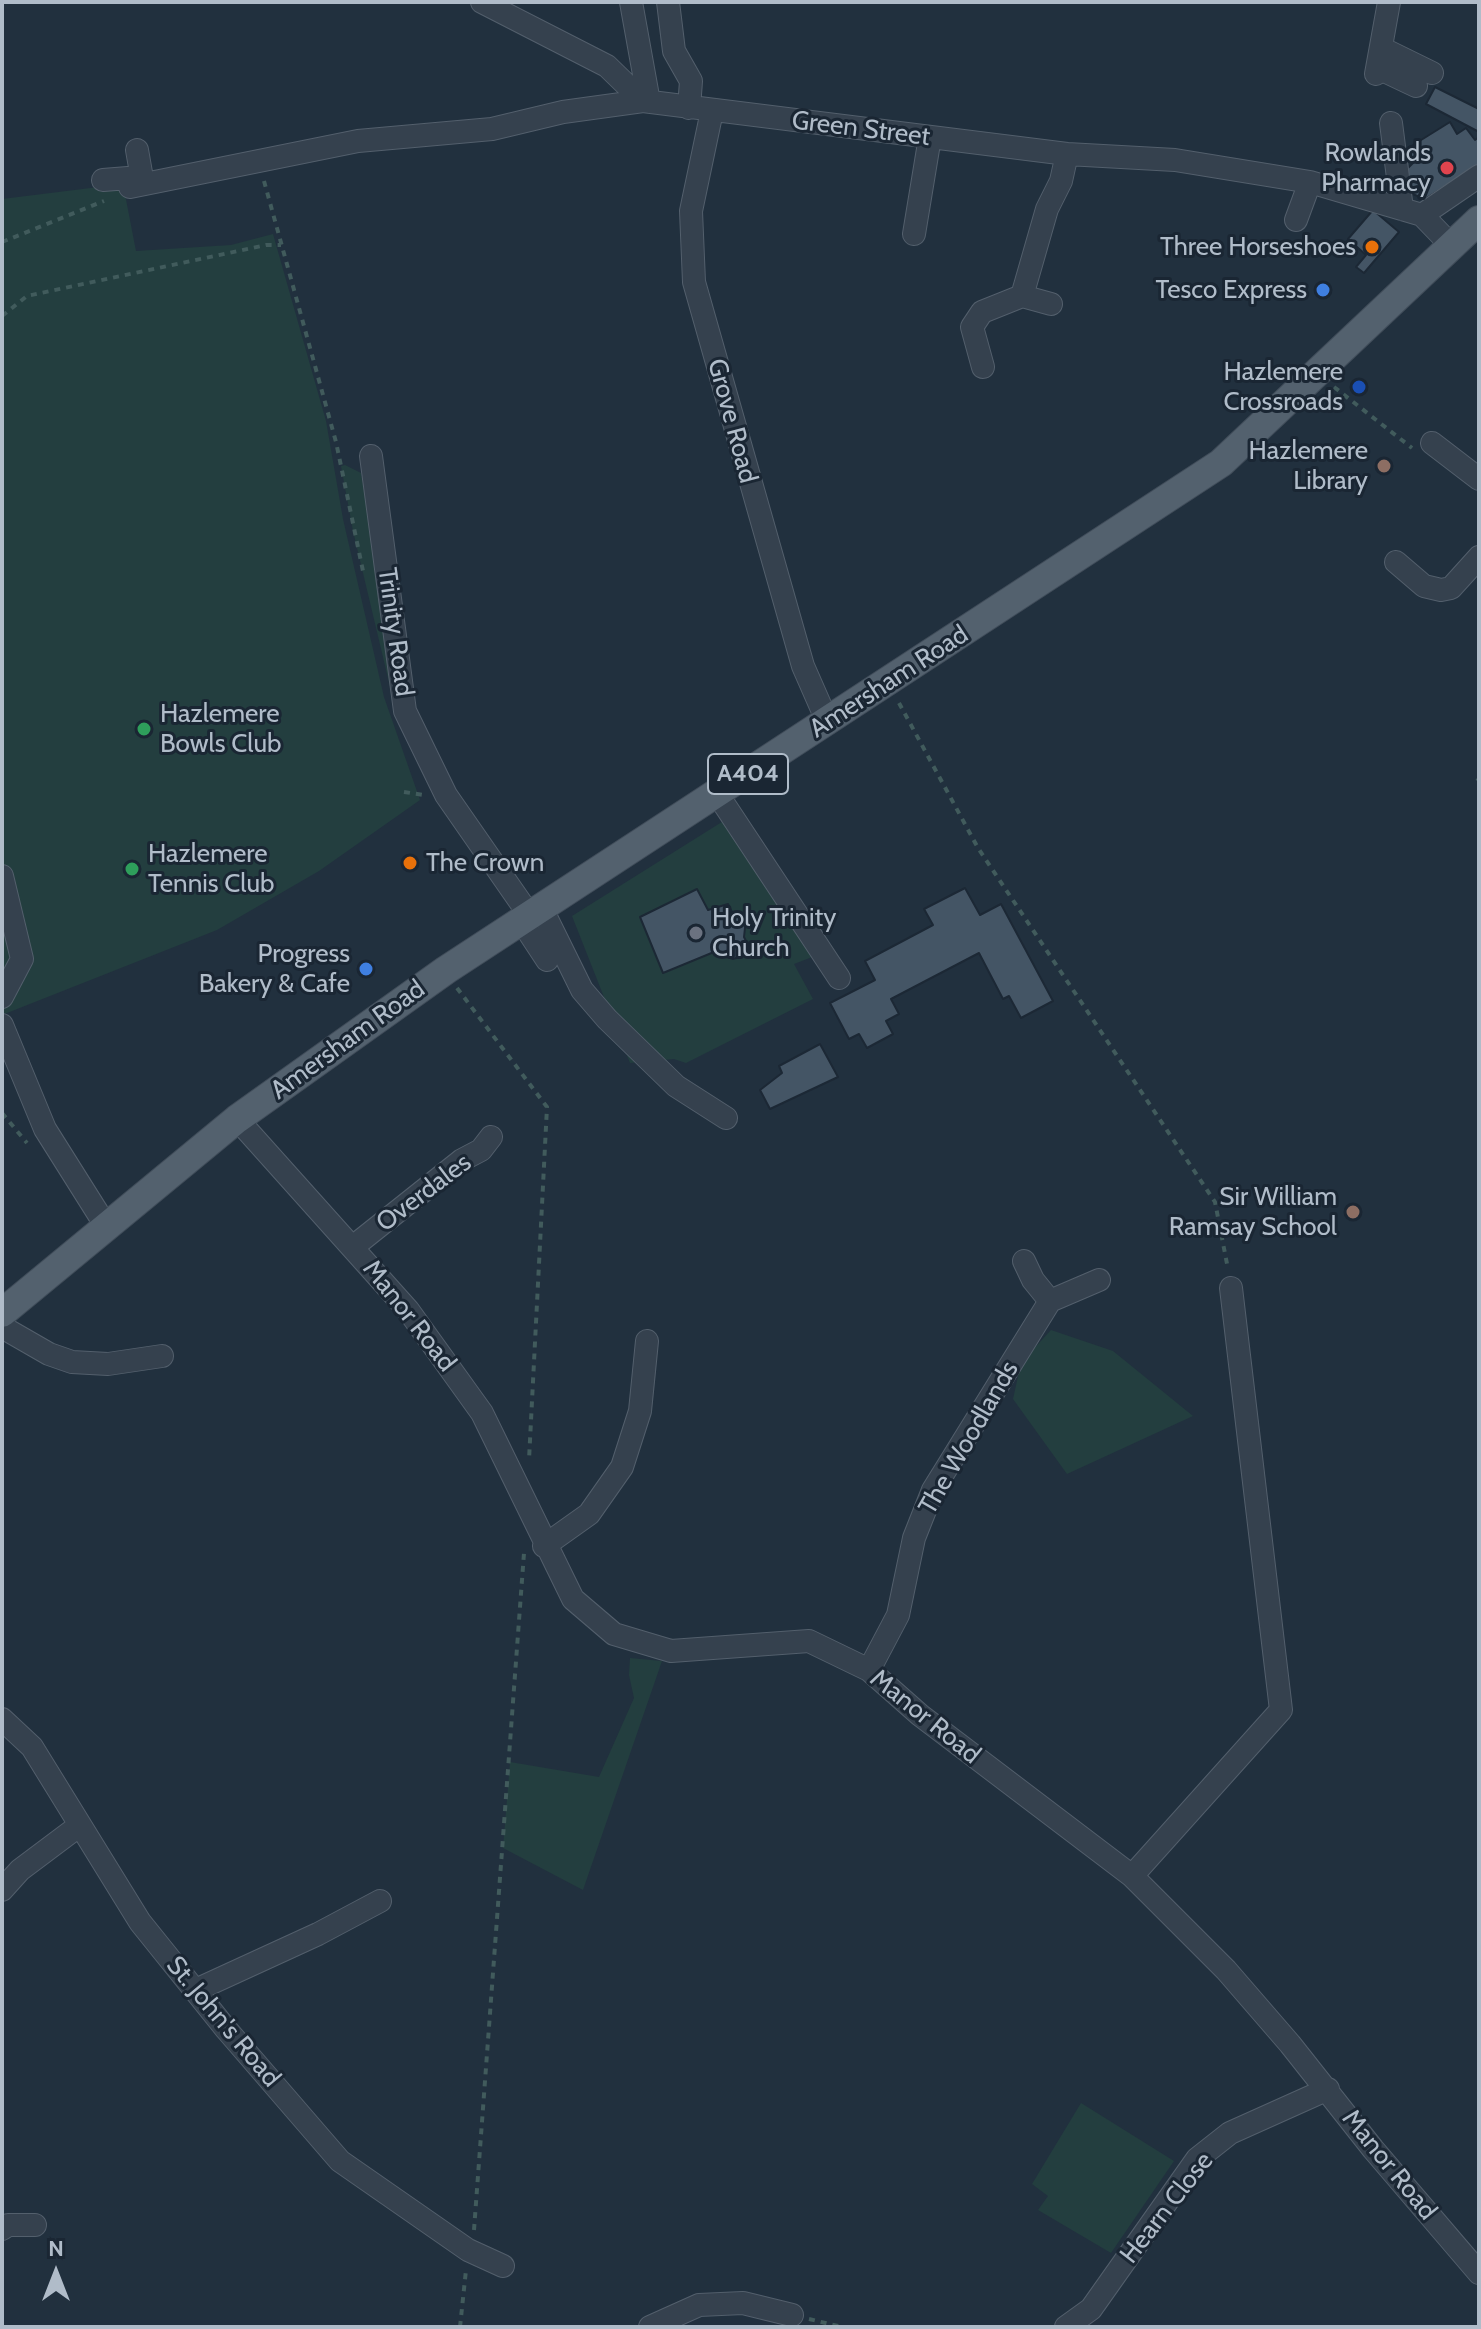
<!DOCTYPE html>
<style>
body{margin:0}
#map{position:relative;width:1481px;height:2329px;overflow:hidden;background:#21303e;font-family:Cabin,sans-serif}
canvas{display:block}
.frame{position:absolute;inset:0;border:4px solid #b0bcc9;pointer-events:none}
.north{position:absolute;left:16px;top:2233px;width:80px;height:80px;-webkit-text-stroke:6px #1a2633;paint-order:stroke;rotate:0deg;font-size:22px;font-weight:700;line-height:32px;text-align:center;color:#b0bcc9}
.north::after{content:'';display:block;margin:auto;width:28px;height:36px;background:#b0bcc9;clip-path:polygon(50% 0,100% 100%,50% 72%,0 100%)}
</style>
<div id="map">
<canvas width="1481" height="2329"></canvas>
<div class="frame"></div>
<div class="north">N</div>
</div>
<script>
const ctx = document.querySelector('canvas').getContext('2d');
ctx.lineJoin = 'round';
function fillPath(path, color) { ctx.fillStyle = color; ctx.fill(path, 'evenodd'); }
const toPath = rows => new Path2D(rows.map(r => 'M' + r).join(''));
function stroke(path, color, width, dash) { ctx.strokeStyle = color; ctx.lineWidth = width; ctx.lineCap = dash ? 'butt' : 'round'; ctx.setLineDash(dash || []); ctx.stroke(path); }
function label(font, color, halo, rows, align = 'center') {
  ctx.font = font + ' Cabin,sans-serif'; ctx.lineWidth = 6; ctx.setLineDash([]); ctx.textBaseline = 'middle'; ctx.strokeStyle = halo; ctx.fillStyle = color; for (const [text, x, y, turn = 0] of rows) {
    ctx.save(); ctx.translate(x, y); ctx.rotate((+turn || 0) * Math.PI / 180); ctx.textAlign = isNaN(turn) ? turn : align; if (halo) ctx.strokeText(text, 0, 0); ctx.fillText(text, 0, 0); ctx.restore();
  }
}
fillPath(toPath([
 [123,184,136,251,231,245,273,234,326,421,343,519,384,697,420,800,319,871,217,930,2,1015,2,199],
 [345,465,361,473,388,633,397,716,353,531,341,466],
 [733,815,833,949,794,964,813,999,686,1063,674,1059,630,1063,572,916],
 [1051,1330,1113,1351,1193,1416,1067,1474,1013,1399,1019,1372,1030,1353],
 [630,1658,662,1661,583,1890,503,1848,510,1762,599,1777,634,1698,629,1675],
 [1081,2103,1174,2161,1111,2253,1038,2210,1048,2196,1032,2184]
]), '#233e3f');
const building = toPath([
 [1435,87,1479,109,1479,132,1426,104,1435,87],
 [1450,122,1457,134,1466,128,1475,140,1479,137,1479,165,1425,199,1410,193,1406,170,1413,163,1405,150,1450,122],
 [1373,210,1399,232,1364,273,1356,267,1366,255,1348,239,1373,210],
 [965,888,980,915,1001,904,1053,1001,1021,1018,1009,996,1003,999,979,953,891,999,899,1014,886,1021,893,1034,867,1048,859,1034,849,1039,830,1003,875,980,865,961,933,925,924,909,965,888],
 [697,889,708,910,728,904,734,916,746,919,744,937,752,953,733,959,714,952,663,973,640,917,697,889],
 [820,1044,838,1077,770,1109,760,1090,782,1073,779,1066,820,1044]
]);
fillPath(building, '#445565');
stroke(building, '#1c2835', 2);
const minor = toPath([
 [482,2,607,66,643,101],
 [631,2,649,102],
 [668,2,674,51,691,81,689,108],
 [1381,48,1432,73],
 [1378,68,1416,86],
 [1376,74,1389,2],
 [712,111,691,211,694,282,803,666,828,723],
 [1391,123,1402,209],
 [137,150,143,184],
 [103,180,128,178,130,187,358,141,492,129,563,112,643,101,1067,154,1175,160,1310,182,1422,215,1450,244],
 [1422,215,1479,176],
 [1296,220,1310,182],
 [914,234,930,137],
 [1022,296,1051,304],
 [983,367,972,327,982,312,1022,296,1047,209,1061,181,1067,154],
 [1432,443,1479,479],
 [371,456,405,711,446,795,530,916],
 [1396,562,1424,586,1441,590,1451,588,1479,557],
 [718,795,839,978],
 [2,876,22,959,2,997],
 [542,909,582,990,607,1019,676,1086,726,1118],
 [522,922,547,960],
 [2,1025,45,1129,106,1226],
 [237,1119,408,1310,482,1413,573,1599,614,1634,671,1651,809,1641,869,1670,920,1715,1132,1876,1226,1970,1290,2044,1373,2149,1479,2273],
 [354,1246,462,1160,481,1150,491,1137],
 [1024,1261,1033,1280,1050,1301,1099,1280],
 [2,1327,49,1354,72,1362,108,1364,162,1356],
 [544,1546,589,1514,622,1467,640,1411,647,1341],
 [869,1670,898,1615,914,1538,933,1490,1050,1301],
 [2,1719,32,1747,140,1922,226,2029,340,2161,468,2250,503,2266],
 [1132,1876,1281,1710,1231,1288],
 [2,1890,20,1870,80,1825],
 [196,1990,318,1934,380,1901],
 [2,2229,8,2225,35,2225],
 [650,2327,699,2305,743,2303,792,2315],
 [1066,2327,1091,2309,1197,2159,1230,2133,1328,2089]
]);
const major = toPath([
 [2,1313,237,1119,446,970,1221,463,1479,220]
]);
stroke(minor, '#535f6c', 24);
stroke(major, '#414d5a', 30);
stroke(toPath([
 [264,181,336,442,363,571],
 [2,242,104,201],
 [2,316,27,296,266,245,281,245],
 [1334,387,1412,448],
 [899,703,978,848,1215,1202,1228,1269],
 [1477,781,1479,779],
 [404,792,424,795],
 [457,988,547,1107,529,1460],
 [2,1113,27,1143],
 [474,2230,524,1553],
 [809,2319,842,2327],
 [460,2327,466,2270]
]), '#415b5c', 4, [6, 6]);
stroke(minor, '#35414e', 22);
stroke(major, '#53616e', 28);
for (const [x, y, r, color] of [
 [1447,168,8,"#e0444e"],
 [1372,247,8,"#e8710a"],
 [1323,290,8,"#3f7fe0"],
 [1359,387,8,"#1a4fb4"],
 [1384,466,8,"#8d6e63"],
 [144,729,8,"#2e9e5b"],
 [410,863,8,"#e8710a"],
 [132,869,8,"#2e9e5b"],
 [696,933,8,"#6b7280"],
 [366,969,8,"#3f7fe0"],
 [1353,1212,8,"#8d6e63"]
]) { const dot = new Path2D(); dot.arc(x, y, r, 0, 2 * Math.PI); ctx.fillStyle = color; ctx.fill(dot); stroke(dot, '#1a2633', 3); }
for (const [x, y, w] of [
 [748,774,80]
]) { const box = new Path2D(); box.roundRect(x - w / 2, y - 20, w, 40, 6); ctx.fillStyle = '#1a2633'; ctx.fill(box); stroke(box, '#b0bcc9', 2); }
label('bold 24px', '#b0bcc9', null, [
 ["A404",748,774]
]);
label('26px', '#b0bcc9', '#1a2633', [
 ["Green Street",861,129,7],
 ["Grove Road",732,421,75],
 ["Trinity Road",395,632,82],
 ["Amersham Road",889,682,-33],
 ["Amersham Road",348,1040,-36],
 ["Overdales",424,1193,-37],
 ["Manor Road",409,1316,52],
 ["The Woodlands",969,1438,-60],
 ["Manor Road",925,1717,39],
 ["St. John's Road",223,2022,50],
 ["Manor Road",1389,2165,51],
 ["Hearn Close",1167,2208,-52]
]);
label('26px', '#b0bcc9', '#1a2633', [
 ["Rowlands",1431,153],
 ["Pharmacy",1431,183],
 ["Three Horseshoes",1356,247],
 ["Tesco Express",1307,290],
 ["Hazlemere",1343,372],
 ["Crossroads",1343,402],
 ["Hazlemere",1368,451],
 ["Library",1368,481],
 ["Hazlemere",160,714,"left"],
 ["Bowls Club",160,744,"left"],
 ["Hazlemere",148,854,"left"],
 ["Tennis Club",148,884,"left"],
 ["The Crown",426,863,"left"],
 ["Holy Trinity",712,918,"left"],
 ["Church",712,948,"left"],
 ["Progress",350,954],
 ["Bakery & Cafe",350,984],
 ["Sir William",1337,1197],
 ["Ramsay School",1337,1227]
], 'right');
</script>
